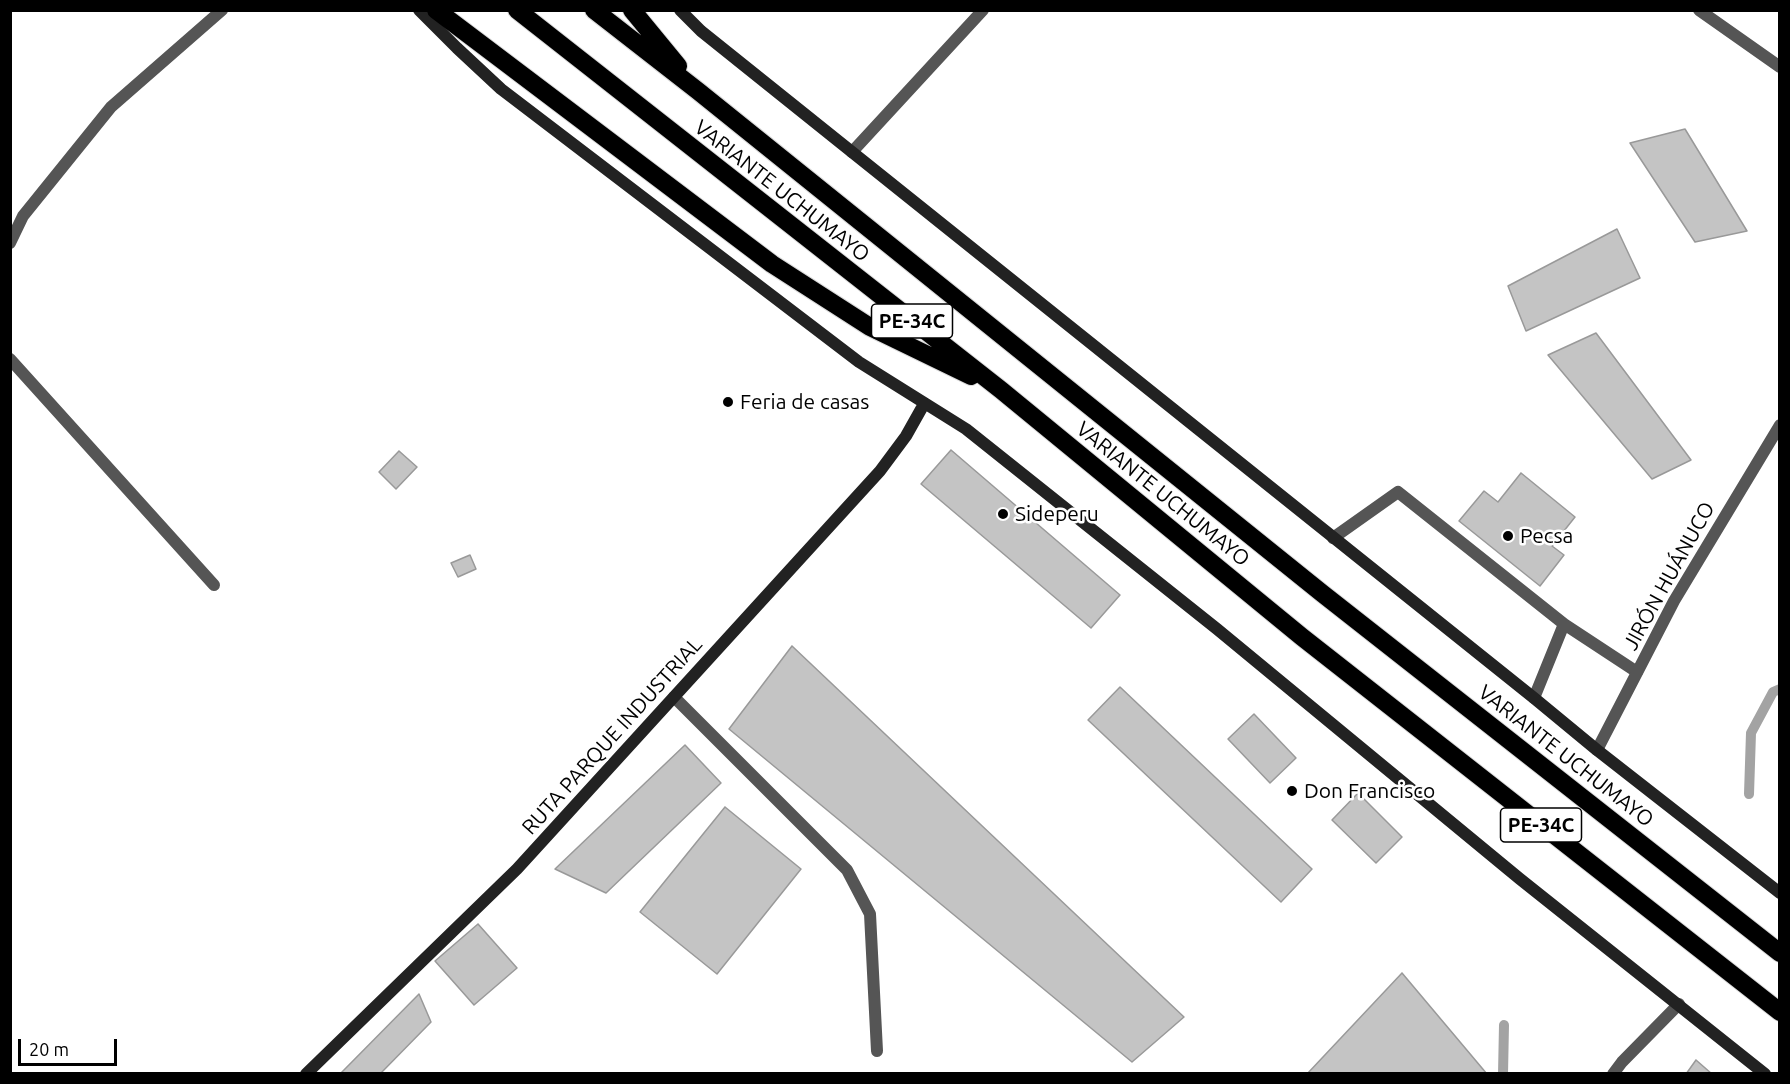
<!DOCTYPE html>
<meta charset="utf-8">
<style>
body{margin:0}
#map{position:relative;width:1790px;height:1084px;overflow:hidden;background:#fff;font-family:Ubuntu,sans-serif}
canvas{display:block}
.frame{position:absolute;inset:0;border:12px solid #000;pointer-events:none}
.scale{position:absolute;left:18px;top:1039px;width:99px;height:27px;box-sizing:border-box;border:3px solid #000;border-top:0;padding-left:8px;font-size:18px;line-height:21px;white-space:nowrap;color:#000;-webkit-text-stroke:4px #fff;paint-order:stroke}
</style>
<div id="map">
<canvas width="1790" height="1084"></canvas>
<div class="frame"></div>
<div class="scale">20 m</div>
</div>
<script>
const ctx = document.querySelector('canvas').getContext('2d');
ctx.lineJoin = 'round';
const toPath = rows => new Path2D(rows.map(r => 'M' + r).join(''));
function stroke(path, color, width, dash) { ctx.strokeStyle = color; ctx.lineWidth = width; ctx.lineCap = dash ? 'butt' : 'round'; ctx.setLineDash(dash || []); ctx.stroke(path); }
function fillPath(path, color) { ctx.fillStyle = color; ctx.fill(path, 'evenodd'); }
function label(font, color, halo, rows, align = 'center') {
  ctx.font = font + ' Ubuntu,sans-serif'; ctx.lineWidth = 5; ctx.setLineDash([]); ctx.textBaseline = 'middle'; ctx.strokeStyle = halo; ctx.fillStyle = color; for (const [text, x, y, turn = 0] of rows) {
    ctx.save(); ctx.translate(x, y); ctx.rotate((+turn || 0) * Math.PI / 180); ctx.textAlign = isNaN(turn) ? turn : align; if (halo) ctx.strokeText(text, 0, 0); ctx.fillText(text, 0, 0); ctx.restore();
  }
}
stroke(toPath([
 [1749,794,1751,733,1773,692,1780,689],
 [1503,1074,1504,1025]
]), '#a3a3a3', 10);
const building = toPath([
 [1685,129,1747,231,1695,242,1630,143,1685,129],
 [1617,229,1640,278,1526,331,1508,286,1617,229],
 [1596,333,1691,460,1652,479,1548,355,1596,333],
 [951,450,1120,595,1091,628,921,484,951,450],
 [399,451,417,467,396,489,379,472,399,451],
 [1521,473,1575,517,1552,546,1564,555,1540,586,1459,521,1484,491,1498,502,1521,473],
 [470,555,476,569,458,577,451,563,470,555],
 [792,646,1184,1017,1132,1062,729,729,792,646],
 [1120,687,1312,869,1281,902,1088,720,1120,687],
 [1254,714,1296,758,1270,783,1228,739,1254,714],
 [685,745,721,783,606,893,555,869,685,745],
 [1358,793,1402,837,1376,863,1332,820,1358,793],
 [725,807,801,869,717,974,640,912,725,807],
 [478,924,517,968,474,1005,435,961,478,924],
 [1402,973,1487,1074,1307,1074,1402,973],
 [419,994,431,1022,380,1074,340,1074,419,994],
 [1696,1060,1712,1074,1686,1074,1696,1060]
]);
fillPath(building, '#c4c4c4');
stroke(building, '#999', 1.5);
const highway = toPath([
 [436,10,772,264,870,327,971,376],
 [517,10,1001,390,1302,637,1780,1012],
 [594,10,698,91,1323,594,1780,953],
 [632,10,678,66]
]);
stroke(highway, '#dbdbdb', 20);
stroke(toPath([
 [852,152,983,10],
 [10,243,23,216,111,107,222,10],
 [10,359,214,585],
 [1333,538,1398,492,1564,624,1534,698],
 [1564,624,1637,672],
 [674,697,847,870,870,914,877,1051]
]), '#555', 12);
stroke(toPath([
 [1699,10,1780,67],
 [1597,750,1674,601,1780,425],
 [1613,1074,1622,1062,1679,1004]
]), '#555', 12);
stroke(toPath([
 [419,10,457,48,501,89,859,362,966,429,1217,629,1520,879,1765,1074],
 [680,10,701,31,852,152,1534,698,1597,750,1780,893],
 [306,1074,517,869,880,471,906,436,924,404]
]), '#222', 12);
stroke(highway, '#000', 18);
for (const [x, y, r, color] of [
 [728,402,6,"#000"],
 [1003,514,6,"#000"],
 [1508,536,6,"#000"],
 [1292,791,6,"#000"]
]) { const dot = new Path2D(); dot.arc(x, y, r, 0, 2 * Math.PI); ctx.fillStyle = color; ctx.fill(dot); stroke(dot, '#fff', 2); }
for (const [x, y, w] of [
 [912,321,81],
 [1541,825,81]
]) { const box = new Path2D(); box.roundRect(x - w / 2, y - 17, w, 34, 4.5); ctx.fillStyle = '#fff'; ctx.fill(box); stroke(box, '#000', 1.5); }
label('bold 20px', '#000', null, [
 ["PE-34C",912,321],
 ["PE-34C",1541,825]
]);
label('21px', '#000', '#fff', [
 ["VARIANTE UCHUMAYO",782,191,38],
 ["VARIANTE UCHUMAYO",1163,494,39],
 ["JIRÓN HUÁNUCO",1669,576,-61],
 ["RUTA PARQUE INDUSTRIAL",612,736,-48],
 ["VARIANTE UCHUMAYO",1566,756,38]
]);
label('21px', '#000', '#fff', [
 ["Feria de casas",740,402],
 ["Sideperu",1015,514],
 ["Pecsa",1520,536],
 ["Don Francisco",1304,791]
], 'left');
</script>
